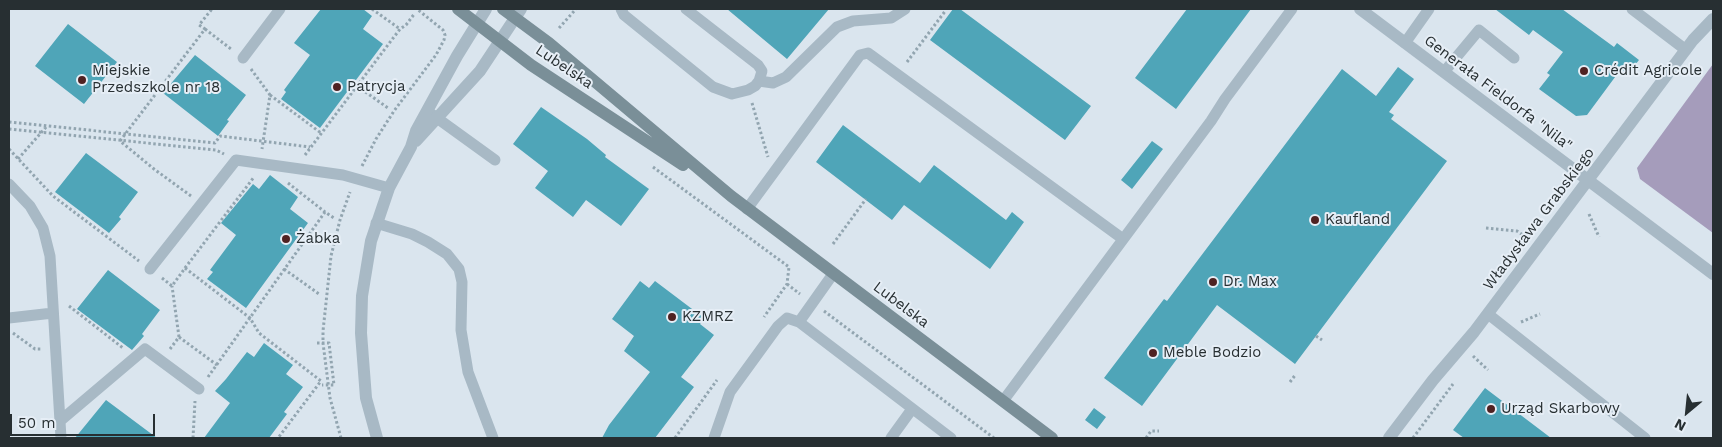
<!DOCTYPE html>
<meta charset="utf-8">
<style>
body{margin:0}
#map{position:relative;width:1722px;height:447px;overflow:hidden;background:#dae5ee;font-family:"Work Sans",sans-serif}
canvas{display:block}
.frame{position:absolute;inset:0;border:10px solid #272f32;pointer-events:none}
.north{position:absolute;left:1662px;top:387px;width:50px;height:50px;-webkit-text-stroke:4px #e6eef6;paint-order:stroke;rotate:208deg;font-size:14px;font-weight:700;line-height:20px;text-align:center;color:#272f32}
.north::after{content:'';display:block;margin:auto;width:18px;height:22px;background:#272f32;clip-path:polygon(50% 0,100% 100%,50% 72%,0 100%)}
.scale{position:absolute;left:10px;top:414px;width:145px;height:22px;box-sizing:border-box;border:2px solid #272f32;border-top:0;padding-left:6px;font-size:15px;line-height:18px;white-space:nowrap;color:#272f32;-webkit-text-stroke:4px #e6eef6;paint-order:stroke}
</style>
<div id="map">
<canvas width="1722" height="447"></canvas>
<div class="frame"></div>
<div class="north">N</div>
<div class="scale">50 m</div>
</div>
<script>
const ctx = document.querySelector('canvas').getContext('2d');
ctx.lineJoin = 'round';
function fillPath(path, color) { ctx.fillStyle = color; ctx.fill(path, 'evenodd'); }
const toPath = rows => new Path2D(rows.map(r => 'M' + r).join(''));
function stroke(path, color, width, dash) { ctx.strokeStyle = color; ctx.lineWidth = width; ctx.lineCap = dash ? 'butt' : 'round'; ctx.setLineDash(dash || []); ctx.stroke(path); }
function label(font, color, halo, rows, align = 'center') {
  ctx.font = font + ' "Work Sans",sans-serif'; ctx.lineWidth = 4; ctx.setLineDash([]); ctx.textBaseline = 'middle'; ctx.strokeStyle = halo; ctx.fillStyle = color; for (const [text, x, y, turn = 0] of rows) {
    ctx.save(); ctx.translate(x, y); ctx.rotate((+turn || 0) * Math.PI / 180); ctx.textAlign = isNaN(turn) ? turn : align; if (halo) ctx.strokeText(text, 0, 0); ctx.fillText(text, 0, 0); ctx.restore();
  }
}
fillPath(toPath([
 [1713,64,1713,233,1640,179,1637,168]
]), '#a59cbb');
fillPath(toPath([
 [321,9,363,9,372,16,363,29,383,44,320,128,281,99,286,92,284,90,310,55,294,43],
 [727,9,829,9,787,59],
 [953,9,960,9,1091,106,1065,140,930,40],
 [1187,9,1251,9,1176,109,1135,78],
 [1495,9,1562,9,1614,47,1617,43,1639,60,1628,74,1621,69,1587,115,1576,116,1539,89,1550,75,1547,73,1563,52,1533,30,1529,35],
 [68,24,117,62,84,104,35,66],
 [195,55,246,95,227,120,229,121,218,136,163,93],
 [1398,67,1414,79,1389,112,1394,115,1391,119,1447,161,1295,364,1217,305,1142,406,1104,378,1164,299,1167,301,1342,69,1376,96],
 [541,107,587,139,606,155,605,157,649,189,621,226,586,200,573,217,535,188,548,171,513,144],
 [843,125,920,183,934,165,1006,220,1012,212,1024,222,990,269,904,205,892,220,816,162],
 [1152,141,1163,149,1132,189,1121,180],
 [86,153,138,192,119,217,121,219,109,233,55,192],
 [270,175,298,197,290,209,308,223,246,308,207,279,213,272,210,270,236,235,221,223,253,184,259,189],
 [108,270,160,310,142,334,144,336,132,350,77,309],
 [640,281,649,288,655,281,704,318,700,324,714,335,681,377,694,387,655,438,602,438,609,425,650,372,624,351,634,336,612,319],
 [264,343,293,365,286,374,303,387,284,412,287,414,269,438,204,438,230,403,215,391,226,379,247,352,254,357],
 [1485,388,1551,438,1464,438,1453,430],
 [106,400,157,438,75,438],
 [1094,408,1106,417,1097,429,1085,420]
]), '#4fa5b8');
stroke(toPath([
 [372,9,400,29],
 [559,28,576,9],
 [205,29,231,49],
 [907,62,946,10],
 [251,69,270,95,262,149],
 [357,86,388,108],
 [270,95,321,133],
 [752,103,768,157],
 [9,122,215,143,220,136,310,147],
 [9,129,216,150,224,154],
 [9,149,53,196,139,261],
 [305,155,400,29,406,25,415,13],
 [18,159,47,126],
 [362,166,376,139,394,111,436,55,444,40,445,35,443,30,417,9],
 [653,167,789,267,787,284,764,317],
 [288,183,325,212],
 [191,196,154,169,120,141,205,29,199,25,212,9],
 [1589,214,1599,237],
 [1486,228,1517,231,1526,237],
 [833,244,866,199],
 [185,268,254,177],
 [284,269,319,294],
 [162,278,172,286,185,268,250,318,259,333,321,381,278,438],
 [787,284,800,294],
 [69,306,123,348],
 [824,311,994,438],
 [1521,322,1540,314],
 [13,333,35,349,42,349],
 [1316,336,1322,340],
 [179,337,217,365],
 [317,343,329,343,334,385,322,385],
 [170,349,179,337,172,286],
 [1473,356,1488,370],
 [208,377,325,212,334,218],
 [1290,382,1296,374],
 [193,438,195,401],
 [341,438,330,398,323,343,323,331,331,256,340,220,350,192],
 [675,438,717,380],
 [1146,438,1151,431,1159,431],
 [1413,438,1453,384]
]), '#92a5b0', 3, [2.5, 2.5]);
stroke(toPath([
 [621,9,624,15,713,87,732,94,748,90,755,86,759,81,762,71,758,65,686,9],
 [1632,9,1686,50],
 [1405,43,1429,9],
 [243,58,280,9],
 [1444,72,1479,30,1514,58],
 [759,81,773,83,786,77,837,27,853,21,891,18,905,9],
 [430,113,495,160],
 [9,184,30,206,43,228,50,256,61,438],
 [747,209,860,55,868,53,1123,239],
 [376,223,412,234,428,242,447,254,459,269,462,282,461,330,468,372,493,438],
 [150,269,236,160,343,175,389,188],
 [833,274,799,322,951,438],
 [1488,314,1645,438],
 [9,318,53,313],
 [1003,401,1211,121,1225,99,1292,9],
 [60,421,145,349,199,389],
 [714,438,730,392,778,326,787,318,799,322],
 [891,438,912,409]
]), '#a8b9c5', 11);
stroke(toPath([
 [1360,9,1713,274],
 [1389,438,1433,380,1474,332,1693,40,1713,19]
]), '#a8b9c5', 12);
stroke(toPath([
 [416,141,480,71,521,9],
 [377,438,366,398,361,333,362,296,371,241,389,188,411,147,416,131,457,56,486,9]
]), '#a8b9c5', 12);
stroke(toPath([
 [458,9,531,65,683,165],
 [503,9,549,43,731,196,1052,438]
]), '#7a8f98', 12);
for (const [x, y, r, color] of [
 [1584,71,5,"#4f2222"],
 [82,80,5,"#4f2222"],
 [337,87,5,"#4f2222"],
 [1315,220,5,"#4f2222"],
 [286,239,5,"#4f2222"],
 [1213,282,5,"#4f2222"],
 [672,317,5,"#4f2222"],
 [1153,353,5,"#4f2222"],
 [1491,409,5,"#4f2222"]
]) { const dot = new Path2D(); dot.arc(x, y, r, 0, 2 * Math.PI); ctx.fillStyle = color; ctx.fill(dot); stroke(dot, '#e6eef6', 2); }
label('15px', '#272f32', '#e6eef6', [
 ["Lubelska",564,67,34],
 ["Generała Fieldorfa \"Nila\"",1498,93,37],
 ["Władysława Grabskiego",1539,219,-53],
 ["Lubelska",901,305,37]
]);
label('15px', '#272f32', '#e6eef6', [
 ["Miejskie",92,71],
 ["Przedszkole nr 18",92,88],
 ["Crédit Agricole",1594,71],
 ["Patrycja",347,87],
 ["Kaufland",1325,220],
 ["Żabka",296,239],
 ["Dr. Max",1223,282],
 ["KZMRZ",682,317],
 ["Meble Bodzio",1163,353],
 ["Urząd Skarbowy",1501,409]
], 'left');
</script>
